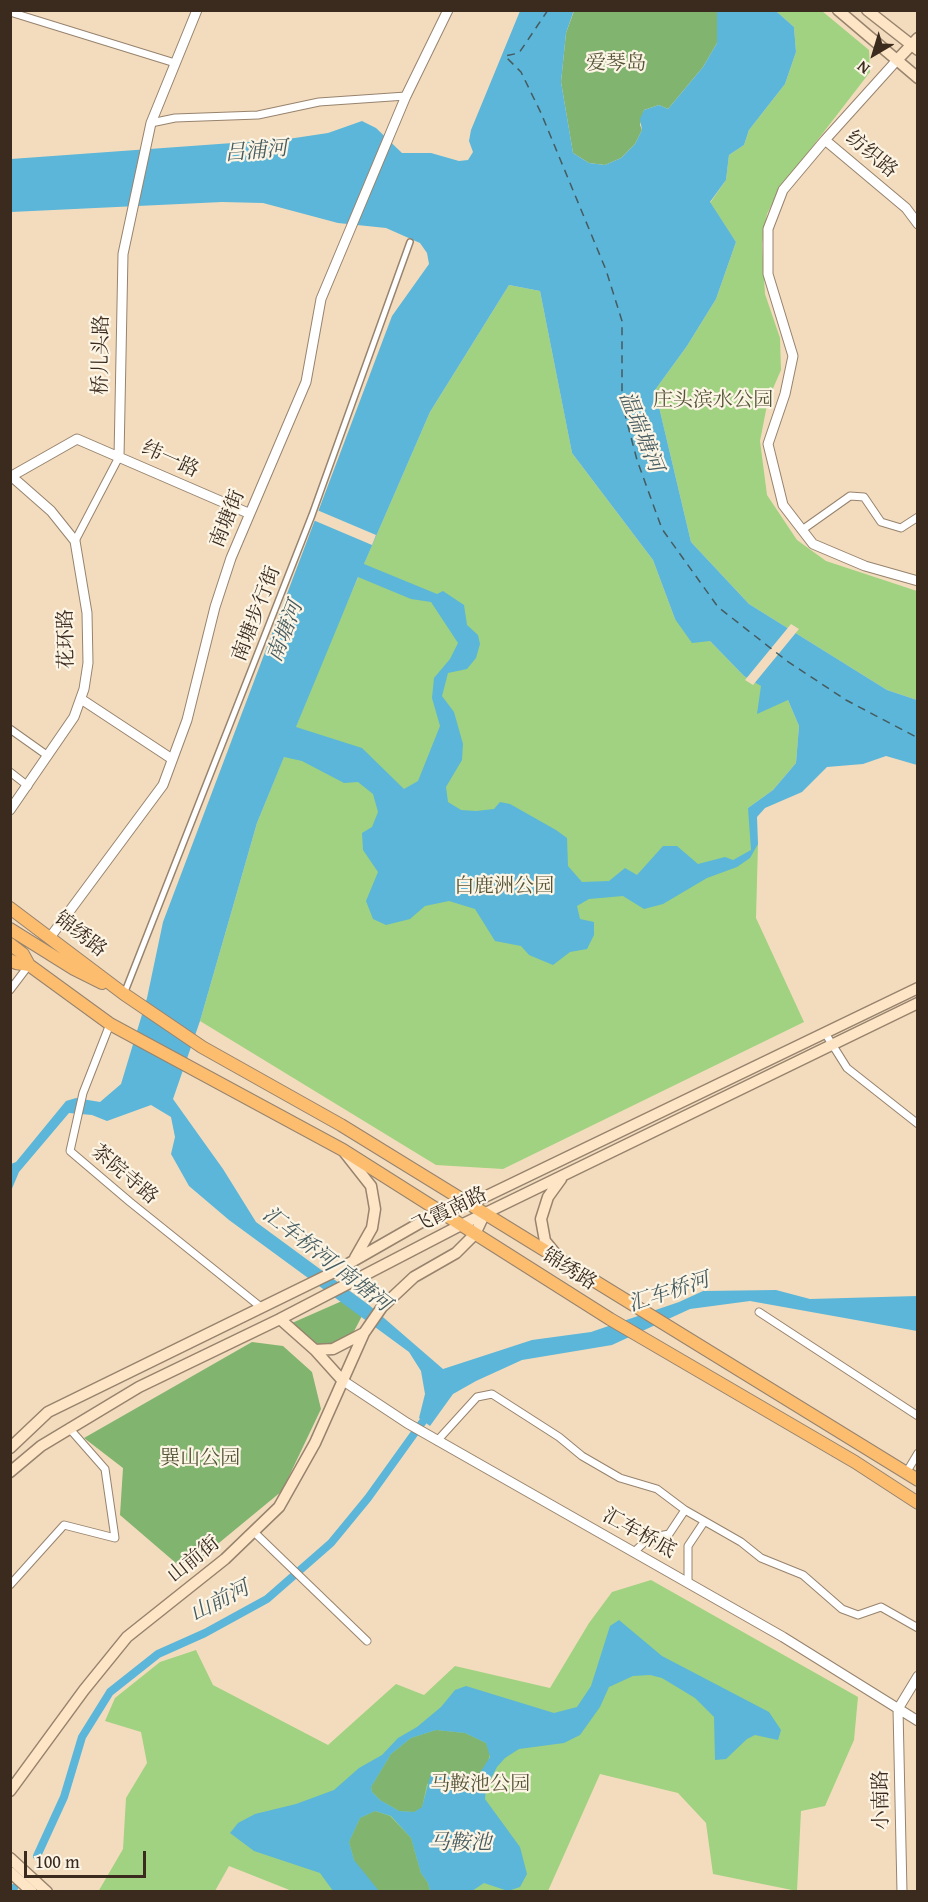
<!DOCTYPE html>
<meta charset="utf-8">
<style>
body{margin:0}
#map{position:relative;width:928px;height:1902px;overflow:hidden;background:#f3dcbd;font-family:"Gentium Book Plus",serif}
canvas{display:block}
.frame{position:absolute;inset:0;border:12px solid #3b2a1e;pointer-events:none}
.north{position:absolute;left:844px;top:24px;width:60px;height:60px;-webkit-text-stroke:4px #fcf5e5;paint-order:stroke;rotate:218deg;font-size:16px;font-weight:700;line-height:24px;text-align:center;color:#3b2a1e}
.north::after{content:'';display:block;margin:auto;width:21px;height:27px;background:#3b2a1e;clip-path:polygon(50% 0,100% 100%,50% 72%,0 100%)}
.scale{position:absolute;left:24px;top:1851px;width:122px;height:27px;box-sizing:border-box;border:3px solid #3b2a1e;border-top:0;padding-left:8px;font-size:18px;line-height:21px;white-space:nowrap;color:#3b2a1e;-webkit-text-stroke:4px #fcf5e5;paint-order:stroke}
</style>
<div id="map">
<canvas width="928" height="1902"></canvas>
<div class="frame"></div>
<div class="north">N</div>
<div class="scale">100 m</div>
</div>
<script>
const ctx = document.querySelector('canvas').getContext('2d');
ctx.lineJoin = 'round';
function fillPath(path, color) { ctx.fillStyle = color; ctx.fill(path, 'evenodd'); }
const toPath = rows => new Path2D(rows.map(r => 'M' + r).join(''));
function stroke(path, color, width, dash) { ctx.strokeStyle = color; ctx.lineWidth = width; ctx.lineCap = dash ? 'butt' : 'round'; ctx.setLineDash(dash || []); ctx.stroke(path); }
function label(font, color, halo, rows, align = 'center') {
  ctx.font = font + ' "Gentium Book Plus","Noto Serif SC",serif'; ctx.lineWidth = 4.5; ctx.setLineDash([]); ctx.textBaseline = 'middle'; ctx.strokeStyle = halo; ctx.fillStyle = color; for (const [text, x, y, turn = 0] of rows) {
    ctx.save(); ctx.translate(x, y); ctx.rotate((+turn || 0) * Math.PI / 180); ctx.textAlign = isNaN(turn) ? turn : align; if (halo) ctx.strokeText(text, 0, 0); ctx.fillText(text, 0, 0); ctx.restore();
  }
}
fillPath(toPath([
 [776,11,822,11,869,50,870,72,779,190,767,214,762,244,765,294,780,338,781,370,768,400,760,441,767,495,797,540,826,561,917,591,917,700,887,690,749,604,691,542,655,390,687,346,716,299,736,242,710,203,726,180,729,155,744,145,749,130,785,84,796,52,794,27],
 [509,285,540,291,572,453,653,560,675,619,710,641,744,676,788,700,799,726,796,763,773,790,748,808,758,844,756,918,804,1022,503,1169,436,1165,200,1021,257,823,333,635,430,412],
 [651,1580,858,1697,854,1740,825,1806,801,1811,797,1891,713,1874,706,1823,678,1793,600,1774,548,1891,292,1891,229,1866,215,1891,98,1892,123,1849,126,1798,147,1763,141,1732,105,1721,115,1698,160,1662,196,1650,213,1685,328,1745,396,1684,424,1695,455,1666,550,1688,589,1623,612,1592]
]), '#a0d281');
fillPath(toPath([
 [574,11,717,11,717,43,703,67,668,109,659,105,644,110,640,125,642,130,635,144,621,158,605,165,589,163,573,153,561,82,566,33],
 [342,1301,362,1316,350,1339,320,1348,292,1323],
 [252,1342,283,1346,312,1372,321,1409,282,1491,197,1561,177,1564,120,1515,123,1468,84,1438],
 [436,1730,465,1733,486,1743,490,1753,488,1762,478,1776,468,1779,452,1775,427,1784,422,1808,414,1812,399,1811,380,1800,372,1792,371,1787,391,1754,411,1738],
 [375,1811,390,1816,411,1838,421,1873,428,1883,430,1891,379,1891,364,1876,354,1860,349,1842,360,1818]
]), '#80b46f');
fillPath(toPath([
 [574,10,566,33,561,82,573,153,589,163,605,165,621,158,635,144,642,130,640,119,644,110,659,105,668,109,703,67,717,43,717,11,776,11,794,27,796,52,785,84,749,130,744,145,729,155,726,180,710,202,736,242,716,299,687,346,655,390,691,542,749,604,887,690,917,700,917,765,886,756,863,764,827,767,802,792,765,808,757,817,758,844,750,858,737,867,707,878,663,904,644,909,623,896,589,899,577,906,580,919,594,922,594,935,587,949,570,952,553,965,529,955,521,946,495,941,475,909,449,901,425,906,410,919,386,925,373,919,366,901,378,872,363,850,362,833,372,827,378,812,373,794,358,782,344,783,302,761,284,757,257,823,200,1021,173,1099,223,1169,256,1222,369,1305,443,1369,532,1340,591,1332,679,1302,703,1291,776,1290,810,1299,917,1296,917,1331,750,1301,690,1309,612,1345,522,1360,476,1381,453,1394,430,1426,419,1418,425,1394,421,1371,409,1352,229,1220,189,1186,171,1154,175,1137,171,1117,151,1105,107,1121,92,1115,69,1113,19,1172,11,1191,11,1164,16,1162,66,1101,76,1098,100,1102,121,1084,147,998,163,922,392,316,429,264,427,253,420,243,386,228,338,223,263,203,222,202,11,212,11,159,288,139,328,133,362,121,376,128,402,153,431,153,459,161,468,160,473,152,469,141,471,130,520,11],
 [509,285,540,291,572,453,653,560,675,619,692,643,710,641,744,676,761,686,757,714,788,700,799,726,796,763,773,790,748,808,751,850,733,860,725,857,698,864,677,846,663,846,637,875,625,868,609,881,582,882,568,866,567,838,556,830,510,804,500,802,494,809,476,811,461,810,448,802,446,787,462,760,463,744,454,712,442,696,448,673,467,669,476,658,480,644,478,635,467,625,464,605,443,591,437,594,364,564,430,412],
 [358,577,411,599,431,602,458,643,450,659,434,678,432,698,440,726,418,781,404,789,362,748,296,727],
 [619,1620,662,1656,769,1712,781,1730,778,1740,755,1735,747,1739,726,1759,715,1760,714,1717,695,1698,662,1678,650,1675,633,1676,609,1687,600,1707,580,1735,564,1743,519,1749,505,1758,497,1767,486,1788,485,1799,520,1847,527,1874,520,1887,508,1891,484,1883,472,1891,430,1891,428,1883,421,1873,411,1838,391,1816,375,1811,360,1818,349,1842,354,1860,379,1891,333,1891,320,1873,254,1851,230,1833,238,1823,255,1814,296,1804,334,1790,359,1768,382,1755,398,1738,417,1727,441,1707,455,1690,466,1686,554,1713,577,1707,591,1686,610,1626],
 [436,1730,465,1733,486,1743,490,1757,478,1776,468,1779,436,1772,431,1773,422,1807,414,1812,399,1811,380,1800,372,1792,371,1787,391,1754,411,1738]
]), '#5bb6d9');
fillPath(toPath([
 [317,510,376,535,372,545,313,520],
 [791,624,799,629,753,685,745,680]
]), '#f3dcbd');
stroke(toPath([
 [37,1856,64,1797,82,1737,110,1692,158,1654,205,1633,267,1599,331,1543,368,1498,429,1413],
 [11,1892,14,1888]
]), '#5bb6d9', 8);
stroke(toPath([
 [548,10,519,53,505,56,521,72,541,113,606,270,622,321,622,403,637,460,662,529,718,607,787,661,846,700,918,738]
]), '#465b5f', 1.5, [8, 6]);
const pedestrian = toPath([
 [124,994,312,515,410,242]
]);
const minor = toPath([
 [10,12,175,63],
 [151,123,175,118,258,115,319,102,406,96],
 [802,530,850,496,864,497,881,522,901,528,918,517],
 [75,541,119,457],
 [10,729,48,756],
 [10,772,28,786],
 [10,990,29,965],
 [110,1024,83,1093,70,1151,130,1202,262,1308],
 [825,1033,847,1068,918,1124],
 [759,1312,918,1416],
 [437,1441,477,1397,492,1394,559,1437,582,1456,620,1478,657,1489,685,1510,741,1542,761,1558,803,1575,842,1609,858,1615,881,1607,918,1628],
 [906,1473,918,1453],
 [254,1532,367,1641],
 [634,1552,649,1538,669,1534,685,1510],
 [688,1583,688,1546,704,1522],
 [10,1585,64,1525,115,1538,105,1469,69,1428]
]);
const tertiary = toPath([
 [898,59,825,140,783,190,768,229,768,274,793,356,785,394,768,444,783,505,813,544,865,566,918,581],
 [825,140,906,208,918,224],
 [119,457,123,254,151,123,197,10],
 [10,475,51,511,75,541,87,613,88,663,84,689,74,717,10,810],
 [10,477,77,439,248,513],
 [81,699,172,759],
 [51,936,163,785,187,720,215,607,231,558,306,382,321,299,406,96,448,10],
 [342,1380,407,1423,783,1637,918,1721],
 [902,1892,898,1709,918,1676]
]);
const secondary = toPath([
 [838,10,918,78],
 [867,10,918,50],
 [898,59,918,38],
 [345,1153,371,1186,375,1209,372,1228,355,1258],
 [559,1258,545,1241,541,1219,548,1197,561,1179],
 [280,1319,315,1350,342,1380],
 [315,1350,333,1349,364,1333],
 [10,1448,48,1412,334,1272,439,1212,470,1204,918,988],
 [10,1472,41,1446,139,1387,280,1319,461,1225,918,1003],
 [10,1791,84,1690,127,1637,225,1559,279,1507,315,1443,364,1333,382,1307,414,1277,456,1253,475,1234,484,1215],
 [10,1858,47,1892],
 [10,1872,32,1892]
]);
const primary = toPath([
 [10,908,124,994,202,1047,341,1125,918,1480],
 [10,929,74,969,102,983],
 [10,944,23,954,29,965],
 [10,960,16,963,29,965,110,1024,343,1150,610,1319,855,1462,918,1503]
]);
stroke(pedestrian, '#97836e', 8);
stroke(minor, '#97836e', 9);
stroke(tertiary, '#97836e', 11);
stroke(secondary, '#97836e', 13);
stroke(primary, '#97836e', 14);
stroke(pedestrian, '#fff', 5);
stroke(minor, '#fff', 7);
stroke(tertiary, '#fff', 9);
stroke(secondary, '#fee5c5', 10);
stroke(primary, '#fcbd6f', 12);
label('20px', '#545437', '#fcf5e5', [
 ["爱琴岛",616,64],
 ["庄头滨水公园",713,401],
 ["白鹿洲公园",504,887],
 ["巽山公园",200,1459],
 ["马鞍池公园",480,1785]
]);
label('20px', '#3b2a1e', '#fcf5e5', [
 ["纺织路",871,155,40],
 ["桥儿头路",102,355,-89],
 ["纬一路",170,460,24],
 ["南塘街",228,519,-68],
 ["南塘步行街",257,614,-69],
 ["花环路",67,639,-91],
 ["锦绣路",80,935,38],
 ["茶院寺路",124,1175,40],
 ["飞霞南路",450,1211,-26],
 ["锦绣路",569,1270,32],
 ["汇车桥底",639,1534,29],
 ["山前街",194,1560,-39],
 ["小南路",882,1800,-91]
]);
label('italic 21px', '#465b5f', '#fcf5e5', [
 ["吕浦河",256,152,-5],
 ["温瑞塘河",640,432,68],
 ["南塘河",286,632,-69],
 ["汇车桥河/南塘河",326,1260,38],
 ["汇车桥河",669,1293,-18],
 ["山前河",220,1602,-27],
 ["马鞍池",460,1844]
]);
</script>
